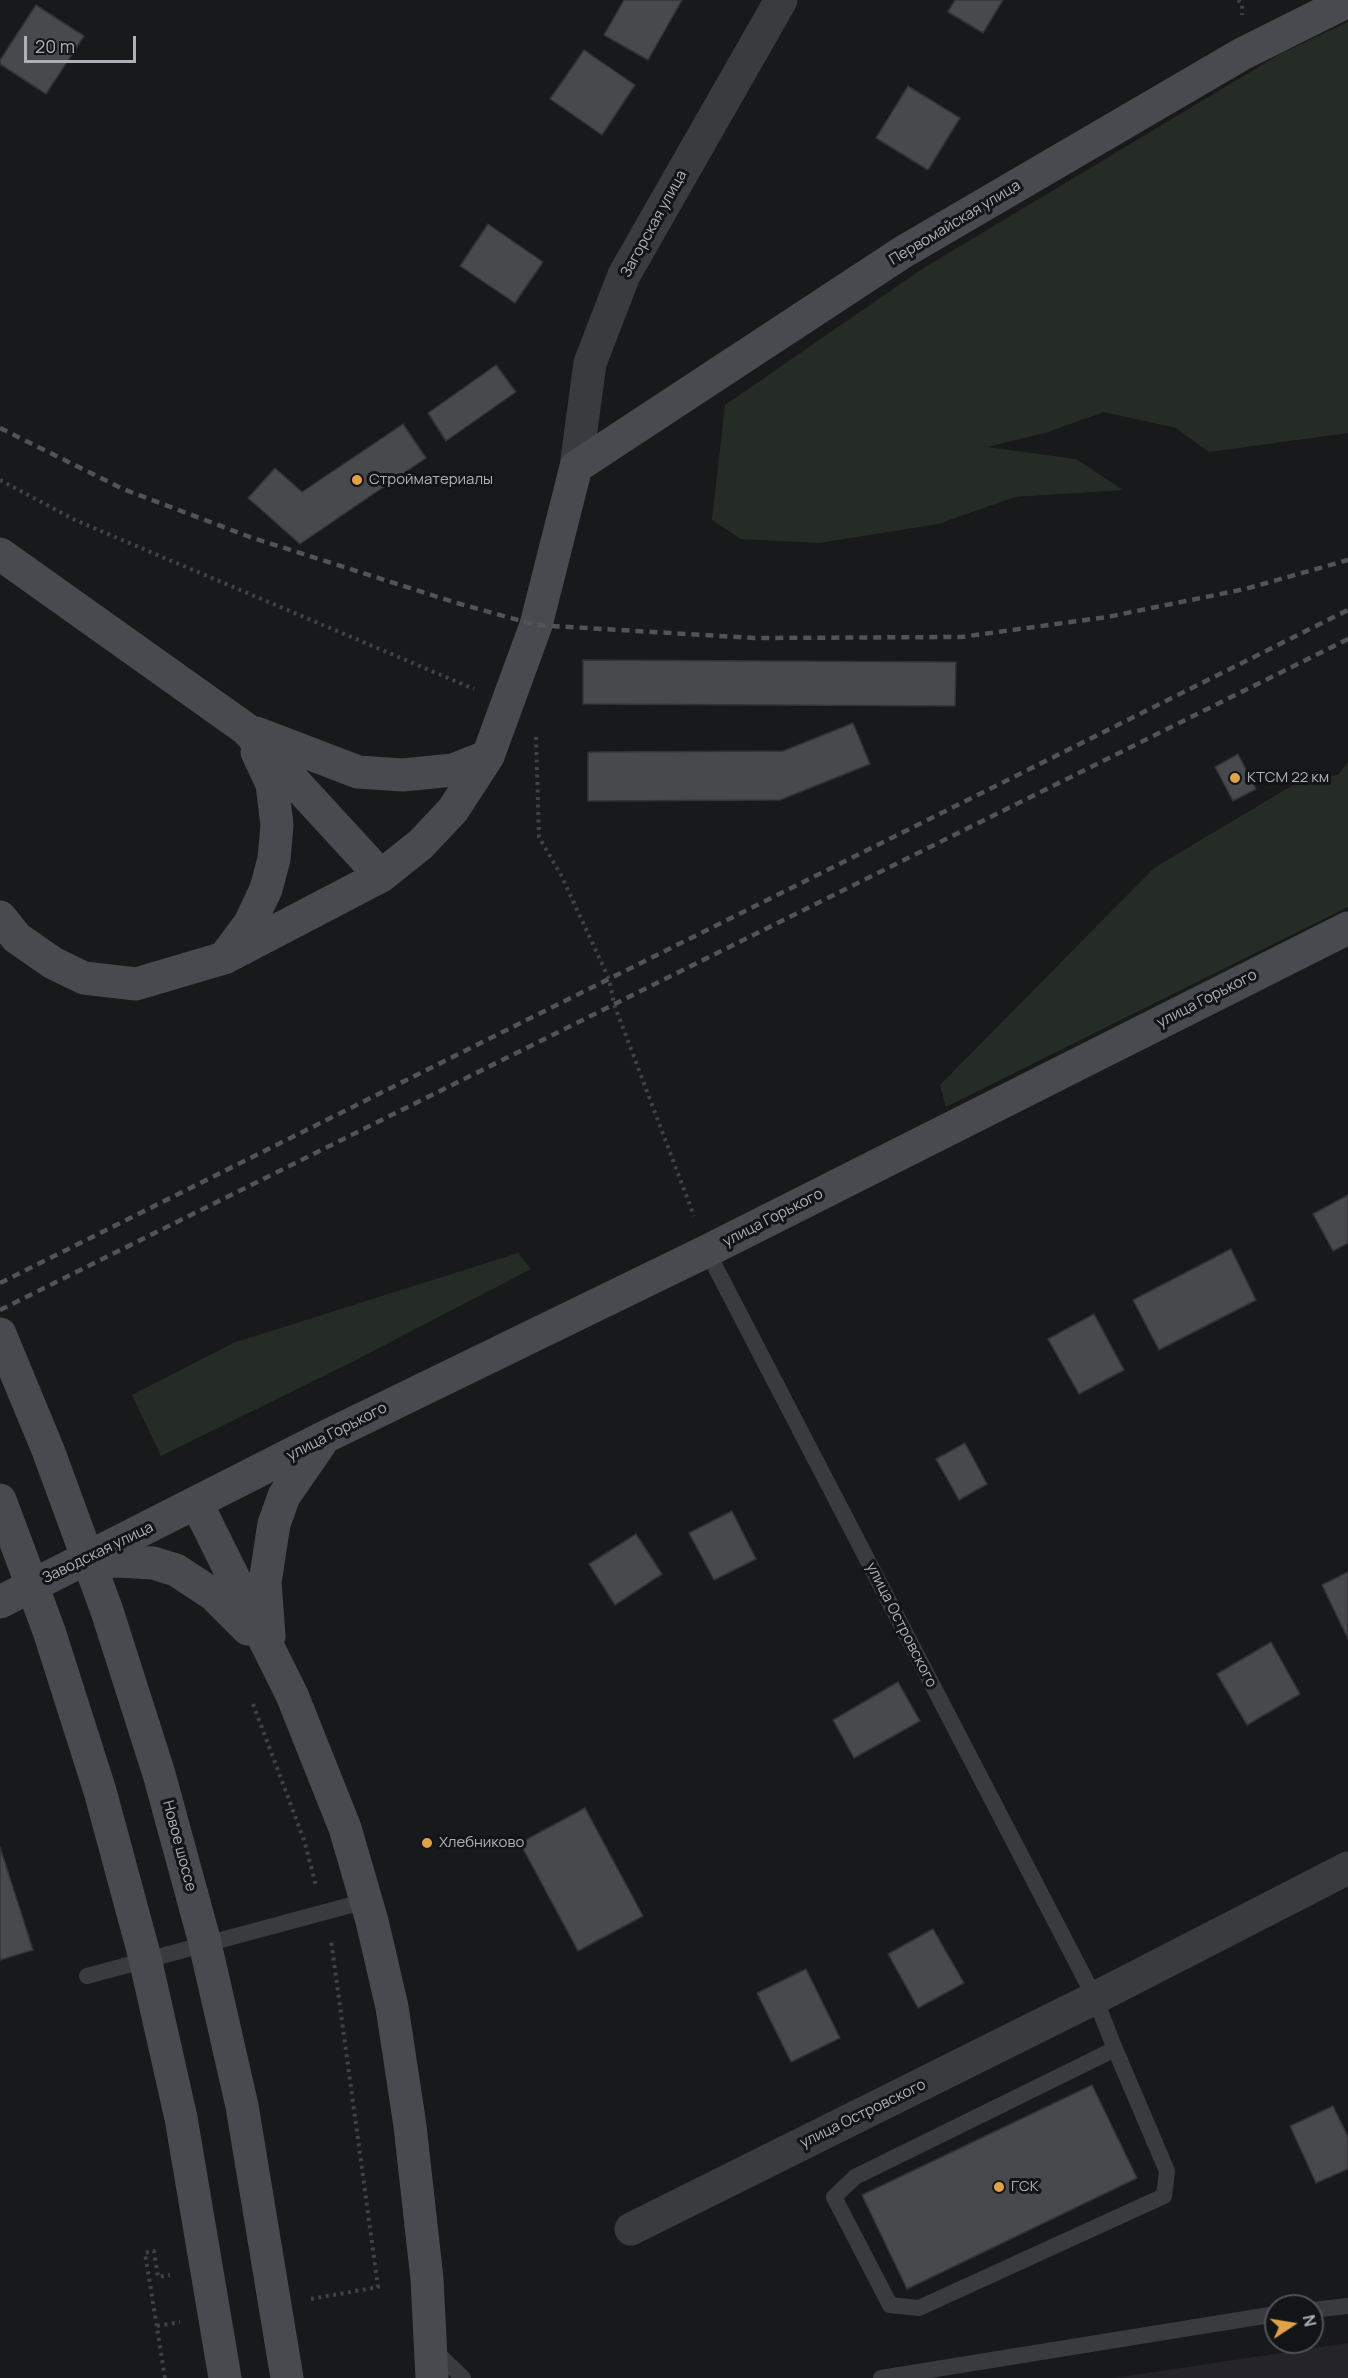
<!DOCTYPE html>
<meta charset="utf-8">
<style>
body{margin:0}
#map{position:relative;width:1348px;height:2378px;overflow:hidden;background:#18191a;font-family:Manrope,sans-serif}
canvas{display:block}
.north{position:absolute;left:1264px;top:2294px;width:60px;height:60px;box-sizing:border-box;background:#131415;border:2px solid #505357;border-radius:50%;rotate:78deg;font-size:16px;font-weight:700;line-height:24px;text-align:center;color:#acb1b9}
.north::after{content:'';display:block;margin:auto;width:21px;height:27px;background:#e1a149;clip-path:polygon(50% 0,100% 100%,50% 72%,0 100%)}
.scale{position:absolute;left:24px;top:36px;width:112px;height:27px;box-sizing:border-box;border:3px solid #acb1b9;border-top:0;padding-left:8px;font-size:18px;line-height:21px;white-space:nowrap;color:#acb1b9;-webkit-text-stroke:4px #131415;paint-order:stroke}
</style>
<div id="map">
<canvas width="1348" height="2378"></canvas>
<div class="north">N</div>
<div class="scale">20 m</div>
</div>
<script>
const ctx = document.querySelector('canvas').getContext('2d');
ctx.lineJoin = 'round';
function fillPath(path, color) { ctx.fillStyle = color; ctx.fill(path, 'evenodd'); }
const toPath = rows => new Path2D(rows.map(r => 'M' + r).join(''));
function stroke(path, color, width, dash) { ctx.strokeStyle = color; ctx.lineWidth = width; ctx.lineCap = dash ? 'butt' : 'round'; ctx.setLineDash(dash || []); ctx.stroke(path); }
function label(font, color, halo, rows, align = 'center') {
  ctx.font = font + ' Manrope,sans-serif'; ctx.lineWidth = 6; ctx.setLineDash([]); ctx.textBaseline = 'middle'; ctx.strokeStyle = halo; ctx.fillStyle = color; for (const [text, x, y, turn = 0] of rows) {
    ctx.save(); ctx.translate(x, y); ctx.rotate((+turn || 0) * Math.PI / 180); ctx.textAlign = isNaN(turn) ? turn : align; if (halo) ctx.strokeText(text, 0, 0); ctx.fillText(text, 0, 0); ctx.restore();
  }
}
fillPath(toPath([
 [1348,2343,1348,2378,1114,2378]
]), '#252527');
fillPath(toPath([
 [1348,22,1348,433,1209,452,1176,428,1104,412,1045,433,987,447,1076,459,1123,490,1015,497,938,524,819,543,741,539,712,520,725,405,922,269,1280,54],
 [1348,762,1348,907,946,1107,940,1085,1154,868,1303,779,1338,775],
 [518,1253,531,1269,352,1362,161,1456,132,1395,233,1343]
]), '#252c25');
const building = toPath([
 [624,0,682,0,648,60,604,35,624,0],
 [955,0,1003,0,983,33,948,12,955,0],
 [36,5,84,36,46,94,0,64,0,60,36,5],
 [584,50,635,85,602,135,550,99,584,50],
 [908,86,960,118,928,170,876,138,908,86],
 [488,224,543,262,515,303,460,266,488,224],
 [496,365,516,392,446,441,428,413,496,365],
 [403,424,426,458,300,544,248,498,275,468,302,492,403,424],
 [583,660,956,662,955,706,583,704,583,660],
 [853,723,870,764,780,800,588,801,588,752,783,751,853,723],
 [1238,754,1256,789,1233,801,1215,767,1238,754],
 [1348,1195,1348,1243,1333,1251,1313,1214,1348,1195],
 [1231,1249,1256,1300,1159,1350,1133,1300,1231,1249],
 [1094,1314,1124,1370,1079,1394,1048,1339,1094,1314],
 [965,1443,987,1484,959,1500,936,1459,965,1443],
 [732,1511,756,1559,714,1580,689,1533,732,1511],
 [636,1534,662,1574,615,1605,589,1564,636,1534],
 [1348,1572,1348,1639,1322,1585,1348,1572],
 [1271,1642,1300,1694,1247,1725,1217,1674,1271,1642],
 [898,1682,920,1721,854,1758,833,1720,898,1682],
 [585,1808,643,1916,578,1951,520,1843,585,1808],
 [0,1847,33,1950,0,1960,0,1847],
 [933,1929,964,1983,918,2008,888,1954,933,1929],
 [806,1969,840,2038,791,2062,757,1993,806,1969],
 [1092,2085,1137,2178,907,2289,862,2195,1092,2085],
 [1333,2106,1348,2137,1348,2169,1316,2183,1290,2126,1333,2106]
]);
fillPath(building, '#48494d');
stroke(building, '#333336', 1.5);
stroke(toPath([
 [1238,0,1242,4,1242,15],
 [0,480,75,520,474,689],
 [536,737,539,837,561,875,609,979,614,1004,694,1216],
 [253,1704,304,1840,316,1886],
 [311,2299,378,2287,331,1940],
 [157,2326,180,2322],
 [165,2378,145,2253,154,2251,158,2277,170,2275]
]), '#404246', 4, [3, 4.5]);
stroke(toPath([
 [707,1251,1095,1998,1115,2049,855,2177,834,2197,890,2305,919,2308,1164,2196,1167,2171,1115,2049],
 [87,1976,366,1901],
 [1312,2310,1348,2306],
 [433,2349,463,2378],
 [881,2378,1276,2314]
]), '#3a3b3f', 16);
stroke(toPath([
 [576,467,590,363,624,275,781,0],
 [631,2229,1095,1998,1348,1868]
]), '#3a3b3f', 33);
stroke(toPath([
 [0,554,246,729,381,876],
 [256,733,358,772,403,775,453,770,488,756],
 [0,917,17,938,53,963,84,978,136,984,224,958,381,876,421,844,453,810,488,756,536,625,576,467,903,252,1242,54,1348,1],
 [227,954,250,923,266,889,274,859,277,825,272,784,257,752],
 [197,1504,292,1695,345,1828,372,1921,392,2007,410,2126,427,2279,432,2378],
 [86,1565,117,1561,153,1563,176,1570,214,1595,248,1629],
 [0,1602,325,1437,707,1251,1348,928],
 [269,1636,265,1582,274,1524,284,1496,320,1444]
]), '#484a4f', 33);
stroke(toPath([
 [0,428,123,489,250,537,457,603,536,625,754,638,961,637,1107,617,1245,589,1348,560],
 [0,1283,1348,610],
 [0,1310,1348,639]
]), '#515358', 4.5, [8, 6]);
stroke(toPath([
 [0,1334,48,1450,107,1611,159,1774,204,1939,242,2106,287,2378],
 [0,1500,49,1631,100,1791,144,1954,181,2118,225,2378]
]), '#484a4f', 33);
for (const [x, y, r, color] of [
 [357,480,6,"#e1a149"],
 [1235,778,6,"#e1a149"],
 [427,1843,6,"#e1a149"],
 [999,2187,6,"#e1a149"]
]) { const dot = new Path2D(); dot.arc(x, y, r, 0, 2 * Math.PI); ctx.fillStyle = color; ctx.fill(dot); stroke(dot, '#131415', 2); }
label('15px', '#acb1b9', '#131415', [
 ["Первомайская улица",955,223,-31],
 ["Загорская улица",654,224,-61],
 ["улица Горького",1207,999,-27],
 ["улица Горького",773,1218,-27],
 ["улица Горького",337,1432,-27],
 ["Заводская улица",98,1553,-26],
 ["улица Островского",901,1625,63],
 ["Новое шоссе",179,1846,75],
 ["улица Островского",863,2114,-26]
]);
label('15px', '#acb1b9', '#131415', [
 ["Стройматериалы",369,480],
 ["КТСМ 22 км",1247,778],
 ["Хлебниково",439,1843],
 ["ГСК",1011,2187]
], 'left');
</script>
